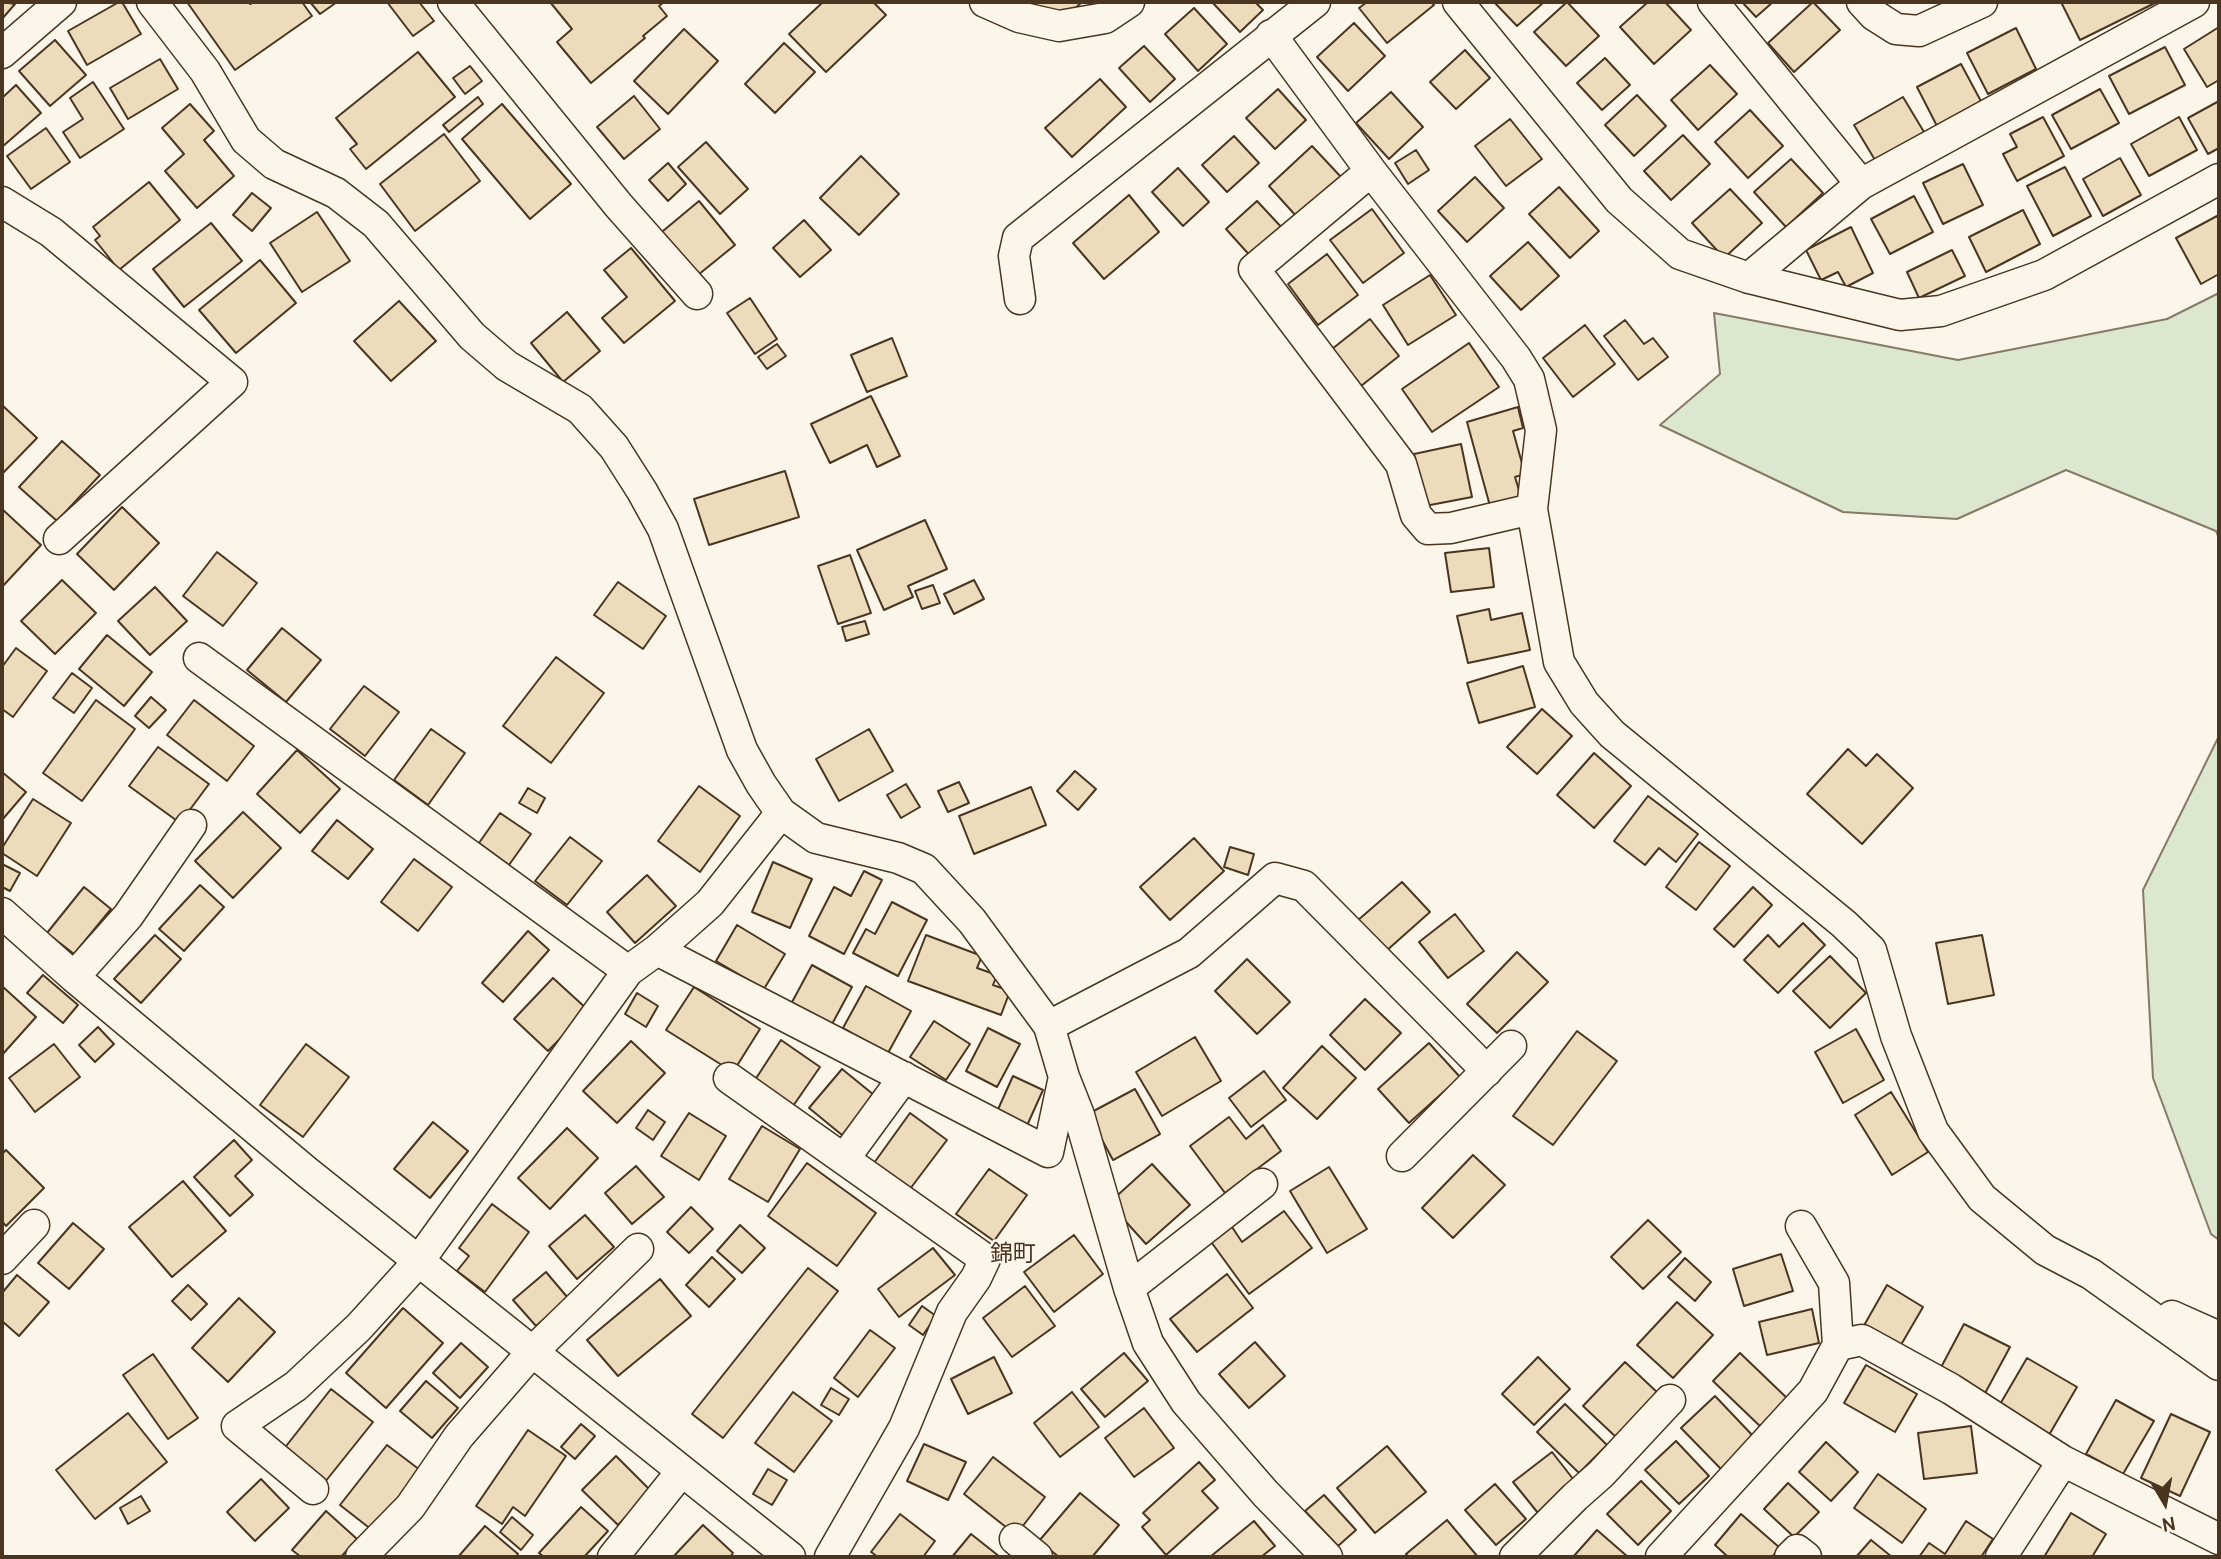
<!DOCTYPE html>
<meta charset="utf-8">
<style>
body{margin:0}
#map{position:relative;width:2221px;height:1559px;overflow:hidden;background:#fbf6e9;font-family:Cabin,sans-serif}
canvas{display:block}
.frame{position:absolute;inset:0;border:4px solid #4a3520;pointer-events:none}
.north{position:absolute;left:2130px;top:1468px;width:70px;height:70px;-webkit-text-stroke:5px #fbf6e9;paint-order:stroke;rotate:170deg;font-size:19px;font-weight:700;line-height:28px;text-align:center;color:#4a3520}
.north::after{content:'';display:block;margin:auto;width:24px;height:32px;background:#4a3520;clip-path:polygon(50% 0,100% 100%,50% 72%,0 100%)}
</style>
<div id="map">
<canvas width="2221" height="1559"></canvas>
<div class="frame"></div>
<div class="north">N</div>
</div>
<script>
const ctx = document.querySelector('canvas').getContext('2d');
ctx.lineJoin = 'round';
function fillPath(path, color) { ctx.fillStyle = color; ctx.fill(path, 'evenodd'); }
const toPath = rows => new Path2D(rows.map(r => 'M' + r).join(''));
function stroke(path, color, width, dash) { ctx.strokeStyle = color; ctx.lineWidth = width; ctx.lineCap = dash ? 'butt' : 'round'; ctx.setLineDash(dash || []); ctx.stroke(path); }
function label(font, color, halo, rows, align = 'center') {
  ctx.font = font + ' Cabin,"Noto Sans JP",sans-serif'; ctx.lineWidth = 5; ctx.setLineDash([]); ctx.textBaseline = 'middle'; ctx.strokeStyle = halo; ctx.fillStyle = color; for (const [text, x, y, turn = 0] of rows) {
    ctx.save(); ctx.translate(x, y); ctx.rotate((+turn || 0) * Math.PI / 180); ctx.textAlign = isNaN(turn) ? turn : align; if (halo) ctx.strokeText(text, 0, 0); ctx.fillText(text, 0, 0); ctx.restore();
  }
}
const green = toPath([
 [2219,293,2219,538,2216,531,2066,470,1957,519,1843,512,1660,425,1720,374,1714,313,1958,360,2167,319,2219,293],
 [2219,736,2219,1240,2211,1234,2153,1078,2143,890,2219,736]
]);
fillPath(green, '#dce7d0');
stroke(green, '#887966', 2);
const building = toPath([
 [2,2,15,4,2,19,2,2],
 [119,2,122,2,141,34,87,65,68,31,119,2],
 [187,2,249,2,250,4,254,2,302,2,312,16,235,70,187,2],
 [310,2,337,2,320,14,310,2],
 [387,2,419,2,434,21,413,36,387,2],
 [550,2,664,2,659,6,667,16,643,36,645,38,591,83,557,42,572,29,550,2],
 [823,2,873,2,886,15,826,72,789,34,823,2],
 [1032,2,1082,2,1071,12,1044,14,1032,2],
 [1212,2,1255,2,1263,10,1240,32,1212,2],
 [1367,2,1431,2,1434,5,1387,43,1359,8,1367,2],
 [1494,2,1544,2,1517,26,1494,2],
 [1567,2,1599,36,1566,66,1534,32,1567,2],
 [1648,2,1665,2,1691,30,1654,64,1620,27,1648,2],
 [1742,2,1773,2,1756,17,1742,2],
 [1813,2,1840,30,1794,72,1768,43,1813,2],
 [2061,2,2155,2,2155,3,2080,40,2061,2],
 [1194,8,1227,44,1198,71,1165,34,1194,8],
 [1354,23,1385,56,1348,91,1317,57,1354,23],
 [2219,27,2219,80,2207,87,2184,49,2219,27],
 [2016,28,2036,69,1988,94,1967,53,2016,28],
 [684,29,718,61,668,114,634,81,684,29],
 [55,40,86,75,50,106,19,71,55,40],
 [784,43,815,72,775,113,745,84,784,43],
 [1144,46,1175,79,1150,102,1119,68,1144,46],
 [2165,47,2185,85,2129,114,2109,76,2165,47],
 [1465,50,1490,78,1456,109,1430,82,1465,50],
 [418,52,455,97,366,169,350,149,357,144,336,118,418,52],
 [1605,58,1630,85,1602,110,1577,83,1605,58],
 [160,59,178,89,128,119,110,88,160,59],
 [1961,64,1983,105,1938,128,1917,87,1961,64],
 [1710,65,1737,94,1698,130,1671,100,1710,65],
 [470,66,482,81,465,94,453,78,470,66],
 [1100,79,1126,107,1072,157,1045,128,1100,79],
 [93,82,124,129,80,158,63,132,83,119,70,98,93,82],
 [16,85,41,113,2,147,2,98,16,85],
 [1278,89,1306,120,1275,149,1246,118,1278,89],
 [2100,89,2119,123,2071,149,2052,115,2100,89],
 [1391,92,1423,127,1389,159,1356,123,1391,92],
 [1637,95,1666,126,1634,156,1605,125,1637,95],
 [634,96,660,129,624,159,597,127,634,96],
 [478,97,483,104,449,132,443,125,478,97],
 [1903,97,1924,132,1875,160,1854,125,1903,97],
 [2219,101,2219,148,2208,154,2188,118,2219,101],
 [190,104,214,131,204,140,234,176,197,208,165,171,184,154,162,128,190,104],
 [502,104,571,184,530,219,462,139,502,104],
 [1750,110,1783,146,1748,178,1715,142,1750,110],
 [2043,117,2064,156,2017,181,2003,154,2017,147,2010,134,2043,117],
 [2179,117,2197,150,2149,176,2131,144,2179,117],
 [1510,119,1542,159,1506,186,1475,146,1510,119],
 [46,128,70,162,31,189,7,156,46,128],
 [444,134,480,181,415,231,380,184,444,134],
 [1683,135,1710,164,1671,200,1644,171,1683,135],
 [1234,136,1259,163,1227,192,1202,165,1234,136],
 [706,142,748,189,720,214,678,167,706,142],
 [1312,146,1341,177,1297,217,1269,186,1312,146],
 [1416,150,1429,170,1408,184,1395,163,1416,150],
 [861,156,899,194,859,235,820,198,861,156],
 [2120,158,2141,195,2103,216,2083,179,2120,158],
 [1791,159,1823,193,1786,227,1754,192,1791,159],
 [668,163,686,184,668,201,649,180,668,163],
 [1963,164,1983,205,1943,224,1923,183,1963,164],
 [2065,167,2091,216,2053,236,2027,186,2065,167],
 [1178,168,1209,202,1183,226,1152,192,1178,168],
 [1475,177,1504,208,1467,242,1438,211,1475,177],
 [149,182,180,220,119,270,95,240,100,236,93,227,149,182],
 [1559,187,1599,231,1570,258,1529,214,1559,187],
 [1730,189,1762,223,1724,258,1692,223,1730,189],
 [252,193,271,208,252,231,233,215,252,193],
 [1129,195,1159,232,1104,279,1073,243,1129,195],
 [1914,196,1933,232,1890,254,1871,219,1914,196],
 [699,201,735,245,693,279,657,236,699,201],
 [1257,201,1284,230,1253,259,1226,229,1257,201],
 [1372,209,1404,253,1363,283,1330,240,1372,209],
 [2023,210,2040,244,1986,272,1969,237,2023,210],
 [317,212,350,261,302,292,270,243,317,212],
 [2217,216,2219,220,2219,274,2201,284,2176,238,2217,216],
 [804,220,831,250,800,277,773,248,804,220],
 [211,223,242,261,184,307,153,269,211,223],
 [1851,227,1873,273,1846,287,1838,272,1821,280,1806,250,1851,227],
 [1528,242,1559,276,1521,310,1490,276,1528,242],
 [631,248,675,301,624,343,602,318,627,297,604,270,631,248],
 [1952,250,1965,276,1919,298,1907,272,1952,250],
 [1327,254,1358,295,1318,325,1288,284,1327,254],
 [260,260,296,303,236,353,199,310,260,260],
 [1430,275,1456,315,1408,345,1383,305,1430,275],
 [750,298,777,339,755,354,727,313,750,298],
 [399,301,436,341,391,381,354,341,399,301],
 [567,312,600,351,563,382,531,343,567,312],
 [1370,319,1399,356,1361,386,1332,349,1370,319],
 [1625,320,1644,344,1653,338,1668,357,1638,380,1604,336,1625,320],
 [1585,325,1615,364,1573,397,1543,358,1585,325],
 [892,338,907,376,867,392,851,355,892,338],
 [1469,343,1499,387,1432,432,1402,389,1469,343],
 [777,344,786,356,767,369,758,357,777,344],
 [871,396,900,456,877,467,867,445,830,463,811,424,871,396],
 [2,405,37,438,2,474,2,405],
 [1518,407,1523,428,1513,431,1525,474,1515,477,1521,497,1490,506,1467,422,1518,407],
 [62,441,100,475,57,521,19,487,62,441],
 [1461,444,1472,497,1425,506,1414,454,1461,444],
 [785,471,799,517,709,545,694,499,785,471],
 [122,507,159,543,114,590,77,554,122,507],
 [2,509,41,545,2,587,2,509],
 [925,520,947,569,908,586,913,597,884,610,857,550,925,520],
 [1489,548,1494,587,1451,592,1445,553,1489,548],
 [217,552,257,583,223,626,183,596,217,552],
 [850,555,871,613,838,624,818,566,850,555],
 [62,580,96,613,55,654,21,621,62,580],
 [974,580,984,599,954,614,944,594,974,580],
 [618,582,666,616,643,649,594,615,618,582],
 [933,585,940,603,922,609,915,591,933,585],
 [155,587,187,621,150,655,118,621,155,587],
 [1489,609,1491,620,1522,613,1530,650,1468,663,1457,616,1489,609],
 [865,621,869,634,846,641,842,627,865,621],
 [282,628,321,660,286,702,247,670,282,628],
 [107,635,152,672,124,706,79,669,107,635],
 [16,648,47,671,13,717,2,709,2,667,16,648],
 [556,657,604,693,551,763,503,726,556,657],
 [1523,666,1535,707,1479,723,1467,683,1523,666],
 [72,673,92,688,74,713,53,698,72,673],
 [364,686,399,712,365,756,330,729,364,686],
 [151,697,166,710,149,728,135,716,151,697],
 [96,700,135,729,82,801,43,773,96,700],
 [194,700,254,746,227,781,167,735,194,700],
 [1542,709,1572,736,1537,774,1507,747,1542,709],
 [431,729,465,753,428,805,394,780,431,729],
 [869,729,893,771,839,801,816,759,869,729],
 [158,747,209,784,180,823,129,786,158,747],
 [1848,749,1866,766,1877,754,1913,788,1862,844,1807,794,1848,749],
 [297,750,340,789,300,833,257,794,297,750],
 [1594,753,1631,786,1594,828,1557,795,1594,753],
 [1075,771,1096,789,1078,810,1057,791,1075,771],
 [2,772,26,792,2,820,2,772],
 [959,782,969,803,948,812,938,791,959,782],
 [906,784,920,807,901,818,887,795,906,784],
 [699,786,740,816,700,872,658,841,699,786],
 [1031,787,1046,825,974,854,959,816,1031,787],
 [528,788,545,798,537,813,519,803,528,788],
 [1648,796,1698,834,1676,862,1659,848,1645,865,1614,841,1648,796],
 [33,799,71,823,37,876,2,853,2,848,33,799],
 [243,812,281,848,233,898,195,861,243,812],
 [500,813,531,834,509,865,479,843,500,813],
 [337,820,373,849,348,879,312,851,337,820],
 [570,837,602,861,567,905,535,881,570,837],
 [1194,838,1224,871,1170,920,1140,887,1194,838],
 [1699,842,1730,866,1696,910,1666,887,1699,842],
 [1230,847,1254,854,1248,875,1224,867,1230,847],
 [414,859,452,887,418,931,381,902,414,859],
 [773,862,812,879,790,928,752,912,773,862],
 [2,864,20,873,10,891,2,887,2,864],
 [864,871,882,880,844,954,809,936,834,887,851,896,864,871],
 [647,875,676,906,635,943,607,912,647,875],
 [1402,882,1430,912,1385,952,1357,921,1402,882],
 [200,885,224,907,184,951,159,929,200,885],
 [84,887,111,909,74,954,47,933,84,887],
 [1753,887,1772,905,1734,947,1714,929,1753,887],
 [892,902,927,920,898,976,853,953,866,929,875,934,892,902],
 [1455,914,1484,951,1448,978,1419,942,1455,914],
 [1803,923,1825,945,1778,993,1744,960,1768,935,1779,947,1803,923],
 [737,925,785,954,764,989,716,961,737,925],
 [528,931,549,950,503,1002,482,983,528,931],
 [155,935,181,959,141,1003,114,979,155,935],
 [926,935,982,956,977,968,997,975,993,985,1010,991,1001,1015,908,981,926,935],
 [1982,935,1994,995,1948,1004,1936,943,1982,935],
 [1517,952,1548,982,1497,1033,1467,1004,1517,952],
 [1830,956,1866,993,1830,1028,1793,991,1830,956],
 [1247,959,1290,1002,1257,1034,1215,991,1247,959],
 [812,965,852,987,831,1026,791,1004,812,965],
 [43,975,78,1005,63,1023,27,993,43,975],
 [553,978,588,1010,548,1051,514,1019,553,978],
 [2,986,36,1017,2,1055,2,986],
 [866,986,911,1011,888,1053,843,1028,866,986],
 [694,987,760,1029,733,1072,666,1030,694,987],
 [637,993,658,1006,646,1027,625,1014,637,993],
 [1365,999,1401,1033,1365,1070,1330,1035,1365,999],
 [934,1021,970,1044,946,1080,910,1057,934,1021],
 [98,1027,114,1044,95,1062,79,1045,98,1027],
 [988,1028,1020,1044,997,1087,966,1071,988,1028],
 [1856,1029,1884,1080,1843,1103,1815,1052,1856,1029],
 [1577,1031,1617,1061,1553,1145,1513,1116,1577,1031],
 [1195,1037,1221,1081,1162,1116,1136,1072,1195,1037],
 [781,1040,820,1067,791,1109,753,1083,781,1040],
 [631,1041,665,1073,617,1123,583,1091,631,1041],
 [1429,1043,1460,1077,1409,1123,1378,1089,1429,1043],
 [54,1044,80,1077,35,1112,9,1078,54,1044],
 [306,1044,349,1077,303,1137,260,1105,306,1044],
 [1322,1046,1356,1078,1317,1119,1283,1088,1322,1046],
 [842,1069,874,1095,842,1135,809,1108,842,1069],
 [1264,1071,1286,1100,1251,1127,1229,1098,1264,1071],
 [1013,1076,1043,1090,1025,1130,995,1116,1013,1076],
 [1135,1089,1160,1134,1113,1160,1088,1114,1135,1089],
 [1891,1092,1928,1152,1892,1175,1855,1115,1891,1092],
 [648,1110,665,1122,653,1140,636,1128,648,1110],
 [689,1113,726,1136,699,1180,661,1156,689,1113],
 [910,1113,947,1140,910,1189,874,1163,910,1113],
 [1229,1117,1246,1139,1263,1125,1281,1151,1225,1193,1190,1146,1229,1117],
 [433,1122,468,1151,430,1198,394,1169,433,1122],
 [762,1126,800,1149,768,1202,729,1179,762,1126],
 [567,1128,598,1158,550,1209,518,1178,567,1128],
 [234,1140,252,1160,235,1176,253,1195,230,1216,194,1177,234,1140],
 [6,1150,44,1188,6,1226,2,1221,2,1154,6,1150],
 [1473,1155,1505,1185,1453,1238,1422,1208,1473,1155],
 [807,1163,876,1213,837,1266,768,1216,807,1163],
 [1152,1164,1190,1205,1146,1244,1109,1203,1152,1164],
 [636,1166,664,1197,632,1224,605,1193,636,1166],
 [1329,1167,1367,1229,1327,1253,1290,1191,1329,1167],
 [989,1169,1027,1195,994,1241,956,1214,989,1169],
 [183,1181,226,1231,172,1277,129,1227,183,1181],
 [492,1204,529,1232,485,1292,457,1271,469,1256,459,1248,492,1204],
 [691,1207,713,1229,689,1253,667,1232,691,1207],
 [1284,1211,1312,1248,1249,1294,1209,1239,1230,1224,1242,1242,1284,1211],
 [585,1215,614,1247,577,1279,549,1246,585,1215],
 [1648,1220,1681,1252,1643,1289,1611,1257,1648,1220],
 [73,1223,104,1249,69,1289,38,1263,73,1223],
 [740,1225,765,1248,742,1273,717,1251,740,1225],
 [1074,1235,1103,1274,1054,1312,1024,1272,1074,1235],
 [933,1248,955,1275,899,1317,878,1289,933,1248],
 [1781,1254,1793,1291,1744,1306,1733,1269,1781,1254],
 [712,1257,735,1279,709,1307,686,1285,712,1257],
 [1685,1258,1711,1282,1695,1301,1668,1277,1685,1258],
 [808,1268,838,1291,723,1438,692,1414,808,1268],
 [546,1272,568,1298,536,1326,513,1300,546,1272],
 [1227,1274,1253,1308,1197,1352,1170,1319,1227,1274],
 [17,1275,49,1302,19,1336,2,1321,2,1293,17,1275],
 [660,1279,691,1316,618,1376,587,1340,660,1279],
 [188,1285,207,1304,191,1320,172,1301,188,1285],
 [1887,1285,1923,1307,1898,1350,1862,1329,1887,1285],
 [1025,1286,1055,1326,1012,1357,983,1318,1025,1286],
 [239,1298,275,1332,228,1382,192,1348,239,1298],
 [1677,1302,1713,1335,1673,1378,1637,1345,1677,1302],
 [922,1306,936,1316,923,1335,909,1325,922,1306],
 [403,1308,443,1343,386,1408,346,1373,403,1308],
 [1812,1309,1819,1343,1767,1355,1759,1322,1812,1309],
 [1964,1324,2010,1347,1983,1397,1938,1373,1964,1324],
 [870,1330,895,1348,858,1397,834,1378,870,1330],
 [1255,1342,1285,1376,1249,1408,1219,1374,1255,1342],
 [461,1343,488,1367,460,1398,433,1373,461,1343],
 [1124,1353,1148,1381,1105,1417,1081,1389,1124,1353],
 [1740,1353,1790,1401,1763,1429,1713,1381,1740,1353],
 [153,1354,198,1418,168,1439,123,1375,153,1354],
 [994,1357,1012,1393,968,1414,951,1379,994,1357],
 [1538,1357,1570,1389,1534,1425,1502,1394,1538,1357],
 [2027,1358,2077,1387,2049,1435,1999,1406,2027,1358],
 [1625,1362,1659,1394,1617,1438,1583,1406,1625,1362],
 [1866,1365,1917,1394,1895,1432,1844,1403,1866,1365],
 [426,1381,458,1408,432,1438,400,1411,426,1381],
 [831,1388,849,1399,839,1415,821,1405,831,1388],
 [331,1389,373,1422,325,1482,283,1450,331,1389],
 [793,1392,832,1421,794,1472,755,1443,793,1392],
 [1072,1392,1099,1427,1060,1457,1034,1423,1072,1392],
 [1715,1396,1754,1437,1721,1469,1681,1428,1715,1396],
 [2116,1400,2154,1421,2123,1474,2086,1454,2116,1400],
 [1565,1404,1607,1445,1579,1473,1537,1432,1565,1404],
 [1144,1408,1174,1448,1134,1477,1105,1438,1144,1408],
 [128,1413,167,1462,95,1519,56,1470,128,1413],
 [2171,1414,2210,1432,2180,1496,2141,1478,2171,1414],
 [581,1424,595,1436,575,1459,561,1447,581,1424],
 [1971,1426,1977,1473,1924,1479,1918,1433,1971,1426],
 [528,1430,566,1456,525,1516,513,1507,502,1524,476,1506,528,1430],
 [1676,1441,1709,1476,1679,1504,1645,1470,1676,1441],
 [1826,1442,1858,1472,1831,1501,1799,1472,1826,1442],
 [924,1444,966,1462,948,1500,907,1481,924,1444],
 [387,1445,420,1470,372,1530,340,1505,387,1445],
 [1387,1446,1426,1492,1375,1533,1337,1488,1387,1446],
 [1552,1452,1577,1484,1538,1513,1513,1482,1552,1452],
 [616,1456,651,1491,618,1525,582,1490,616,1456],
 [993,1457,1045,1497,1016,1535,964,1494,993,1457],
 [1199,1462,1215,1480,1202,1491,1218,1508,1166,1555,1142,1527,1150,1520,1143,1513,1199,1462],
 [768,1469,787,1480,772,1505,753,1494,768,1469],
 [1878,1474,1926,1509,1902,1543,1854,1508,1878,1474],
 [261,1479,289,1508,255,1541,227,1512,261,1479],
 [1641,1481,1671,1511,1638,1545,1607,1514,1641,1481],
 [1788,1483,1819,1512,1794,1537,1764,1509,1788,1483],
 [1495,1484,1526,1519,1496,1545,1465,1510,1495,1484],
 [1080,1493,1119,1525,1092,1557,1059,1557,1039,1541,1080,1493],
 [1324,1495,1356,1530,1338,1546,1305,1511,1324,1495],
 [141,1496,150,1511,128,1524,120,1508,141,1496],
 [581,1507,608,1531,584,1557,544,1557,539,1553,581,1507],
 [326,1511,357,1539,341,1557,301,1557,292,1550,326,1511],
 [2071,1513,2106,1534,2092,1557,2044,1557,2071,1513],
 [900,1514,935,1541,923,1557,878,1557,871,1552,900,1514],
 [1741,1514,1780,1548,1772,1557,1728,1557,1715,1545,1741,1514],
 [512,1517,533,1535,521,1550,500,1532,512,1517],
 [1447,1520,1478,1557,1409,1557,1406,1554,1447,1520],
 [1254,1521,1275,1546,1261,1557,1210,1557,1254,1521],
 [1966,1521,1993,1539,1981,1557,1919,1557,1929,1543,1945,1554,1966,1521],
 [703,1525,733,1553,730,1557,673,1557,703,1525],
 [485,1526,518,1554,516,1557,458,1557,485,1526],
 [1597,1530,1628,1557,1573,1557,1597,1530],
 [971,1534,1000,1557,952,1557,971,1534],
 [1871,1540,1892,1557,1856,1557,1871,1540]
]);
fillPath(building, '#ecdcbc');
stroke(building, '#4a3520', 2);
const street = toPath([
 [152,2,205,71,246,140,274,164,336,193,376,224,472,336,507,366,580,409,614,447,642,491,663,529,742,750,761,784,781,813,816,838,898,858,924,869,972,921,1049,1026,1064,1077,1079,1115,1129,1288,1148,1343,1186,1402,1265,1493,1327,1557],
 [453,2,619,206,697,294],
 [985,2,1019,17,1059,26,1105,18,1129,2],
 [1458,2,1619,200,1680,254,1749,278,1900,315,1941,311,2044,275,2219,179],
 [1713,2,1861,184],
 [1862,2,1874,15,1896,29,1919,31,1982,2],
 [1271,35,1371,171,1516,358,1529,379,1541,430,1532,509,1559,662,1584,703,1612,734,1844,924,1871,950,1896,1036,1933,1131,1982,1198,2045,1250,2091,1274,2219,1365],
 [2,53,61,2],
 [1371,171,1254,269,1401,464,1416,515,1428,529,1451,528,1532,509],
 [2,202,51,232,232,382,59,539],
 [1749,278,1861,184,2194,2],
 [1020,299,1014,256,1018,238,1315,2],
 [199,658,628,971],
 [2,913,74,977,307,1172,790,1557],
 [657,950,1048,1152,1064,1077],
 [74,977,128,916,191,825],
 [1049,1026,1189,953,1275,878,1304,886,1487,1071],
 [729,1078,985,1259,976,1278,952,1312,904,1428,830,1557],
 [1402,1156,1511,1046],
 [844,1159,904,1077],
 [2,1259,34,1225],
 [1129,1288,1262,1184],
 [2172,1316,2219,1337],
 [1838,1345,1862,1340,1951,1389,2063,1461,2219,1539],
 [313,1489,237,1426,296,1386,359,1327,418,1262,628,971,657,950,710,903,781,813],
 [1015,1539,1037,1557],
 [361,1557,410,1507,459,1436,532,1352,638,1249],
 [613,1557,681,1472],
 [1515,1557,1575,1497,1601,1474,1670,1400],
 [1661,1557,1813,1391,1838,1345,1834,1283,1801,1226],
 [1790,1557,1797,1550,1806,1557],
 [2001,1557,2063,1461]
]);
stroke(street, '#4a3520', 33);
stroke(street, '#fbf6e9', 30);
label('23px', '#4a3520', '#fbf6e9', [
 ["錦町",1013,1254]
]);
</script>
